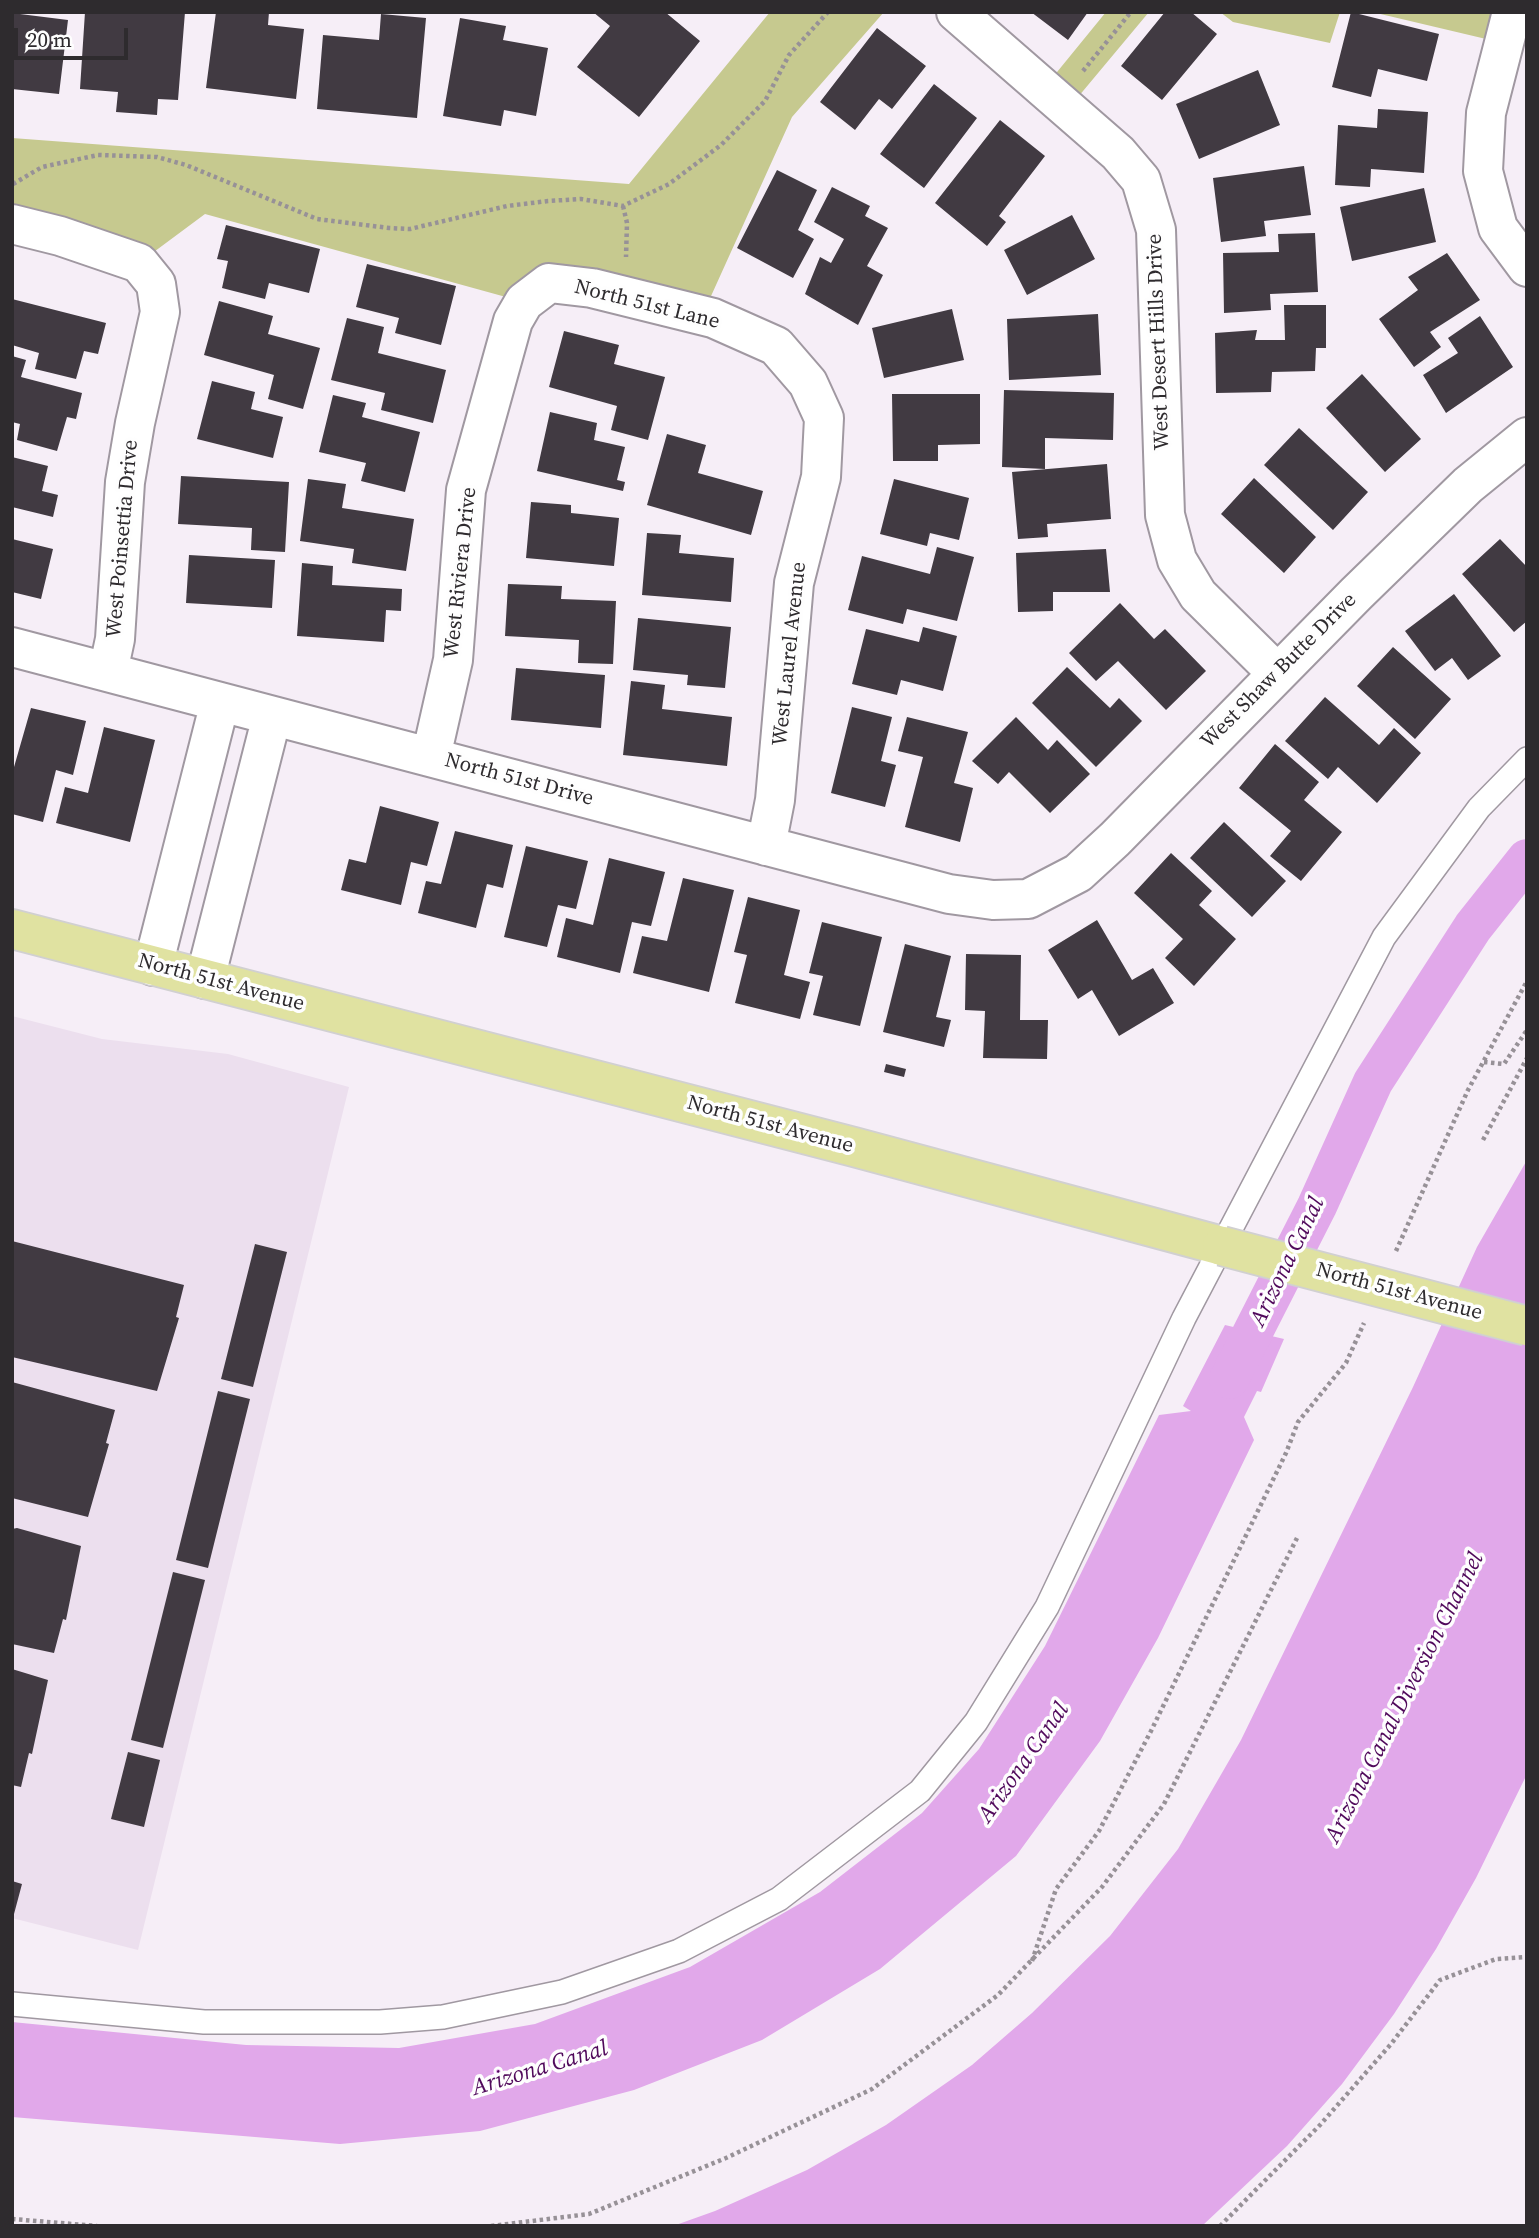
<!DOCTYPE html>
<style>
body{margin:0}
#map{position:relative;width:1539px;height:2238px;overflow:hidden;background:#f6eef7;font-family:"Source Serif 4",serif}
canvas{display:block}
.frame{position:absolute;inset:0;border:14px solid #2e2b2e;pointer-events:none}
.scale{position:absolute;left:14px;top:28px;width:114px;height:32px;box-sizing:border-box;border:4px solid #2e2b2e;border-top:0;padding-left:9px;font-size:21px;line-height:24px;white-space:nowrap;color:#2e2b2e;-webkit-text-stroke:5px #fefefe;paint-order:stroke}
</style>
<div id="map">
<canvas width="1539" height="2238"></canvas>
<div class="frame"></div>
<div class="scale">20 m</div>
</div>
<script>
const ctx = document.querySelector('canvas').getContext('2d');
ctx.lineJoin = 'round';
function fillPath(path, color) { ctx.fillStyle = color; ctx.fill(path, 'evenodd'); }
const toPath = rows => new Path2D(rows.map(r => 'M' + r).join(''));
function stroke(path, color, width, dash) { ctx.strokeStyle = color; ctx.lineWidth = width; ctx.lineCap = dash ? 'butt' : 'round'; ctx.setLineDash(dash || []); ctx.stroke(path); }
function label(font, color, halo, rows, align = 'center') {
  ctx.font = font + ' "Source Serif 4",serif'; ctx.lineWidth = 7; ctx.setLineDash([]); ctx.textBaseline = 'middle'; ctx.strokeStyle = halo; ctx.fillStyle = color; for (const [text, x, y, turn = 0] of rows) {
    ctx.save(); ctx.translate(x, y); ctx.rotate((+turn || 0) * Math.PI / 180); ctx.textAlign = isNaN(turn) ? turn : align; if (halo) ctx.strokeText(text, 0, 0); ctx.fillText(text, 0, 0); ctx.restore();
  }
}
fillPath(toPath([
 [12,1016,102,1039,228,1054,349,1087,138,1950,12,1918]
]), '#ecdfee');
fillPath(toPath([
 [770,12,884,12,792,117,702,316,592,288,524,302,205,214,139,263,12,224,12,138,629,184],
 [1106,12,1149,12,1068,109,1044,88],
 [1220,12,1340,12,1330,43,1233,22],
 [1372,12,1512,12,1503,43]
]), '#c6c98f');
fillPath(toPath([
 [1527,1160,1527,1774,1476,1878,1436,1949,1394,2014,1342,2084,1287,2146,1202,2226,673,2226,715,2211,807,2170,886,2125,972,2065,1032,2013,1110,1936,1178,1849,1241,1740,1413,1387,1477,1247],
 [1225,1325,1284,1339,1261,1392,1257,1391,1244,1417,1254,1440,1158,1638,1100,1741,1016,1856,880,1969,762,2040,634,2090,480,2131,340,2144,12,2117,12,2022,246,2045,399,2048,535,2024,690,1967,820,1892,922,1813,979,1749,1045,1646,1159,1415,1191,1411,1183,1406]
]), '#e1a8ea');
stroke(toPath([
 [1229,1379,1317,1206,1373,1082,1473,927,1527,859]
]), '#e1a8ea', 40);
fillPath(toPath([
 [85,12,185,12,178,100,158,99,157,115,116,112,118,92,80,89],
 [216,12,269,12,268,25,304,29,296,99,206,88],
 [593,12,665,12,700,41,639,117,577,67,610,26],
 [1031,12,1088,12,1068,40],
 [1165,12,1191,12,1217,34,1162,100,1121,66],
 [1351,12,1439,34,1427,81,1378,69,1371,97,1332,87],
 [12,13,68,20,59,94,12,89],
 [381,14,426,18,417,118,317,109,323,35,379,40],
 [460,18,506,26,503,40,548,48,536,116,504,110,501,126,443,116],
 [877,28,926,66,892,109,879,99,855,130,820,102],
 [1258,70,1280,125,1199,159,1176,104],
 [934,84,977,118,924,188,880,154],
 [1378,109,1428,112,1424,173,1371,169,1370,187,1335,185,1338,125,1377,128],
 [1000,120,1045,156,999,216,1006,222,987,246,935,203],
 [1304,166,1311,215,1264,221,1266,236,1221,242,1213,178],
 [777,170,817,190,798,230,814,239,793,278,737,248],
 [832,187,870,206,865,216,888,228,867,266,883,275,858,325,805,294,820,257,831,263,844,239,814,222],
 [1424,188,1436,242,1352,261,1340,207],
 [1072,215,1095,259,1027,295,1004,250],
 [226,225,320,249,309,293,269,283,265,299,222,288,228,261,217,259],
 [1315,233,1318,292,1270,294,1271,310,1224,313,1223,253,1279,252,1278,234],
 [1447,253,1480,300,1430,332,1441,347,1414,367,1379,319,1418,290,1408,277],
 [367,264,456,286,441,345,395,333,399,318,356,307],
 [12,299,106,323,98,354,84,351,76,379,35,369,39,353,12,345],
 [219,301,273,316,268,334,320,348,303,409,268,399,274,375,204,355],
 [1284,305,1326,305,1326,348,1316,348,1315,371,1272,372,1271,392,1216,393,1215,333,1257,330,1255,340,1285,340],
 [952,309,964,360,884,378,872,328],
 [1098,314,1101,375,1009,380,1007,319],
 [1480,316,1513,367,1446,413,1423,375,1458,353,1448,338],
 [347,318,384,327,378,353,446,370,433,423,381,410,385,393,331,380],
 [564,331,619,345,614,364,665,377,648,440,611,430,617,406,549,387],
 [12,356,26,360,21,377,82,393,76,419,67,417,57,451,17,440,20,424,12,422],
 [1362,374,1421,439,1385,472,1326,408],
 [212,381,255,392,251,409,283,417,273,458,197,439],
 [1004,390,1114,393,1113,440,1045,438,1045,469,1002,467],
 [892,394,980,394,980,444,938,445,938,461,893,461],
 [333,395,366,403,362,417,420,432,405,492,361,481,366,463,319,452],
 [550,412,597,423,594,440,625,447,617,480,625,482,623,491,537,471],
 [1299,428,1368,492,1333,530,1264,465],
 [667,434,706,445,698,473,763,491,751,535,647,505],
 [12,457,48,466,42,491,58,495,53,517,12,507],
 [1107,464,1111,519,1047,524,1048,537,1018,539,1012,472],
 [181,476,289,482,285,552,251,550,252,528,178,524],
 [1254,478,1316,537,1284,573,1221,514],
 [308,479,346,484,342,508,414,519,406,571,352,563,354,549,300,541],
 [894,479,969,498,959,540,930,533,927,546,880,534],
 [531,502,571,505,571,513,619,518,614,566,526,558],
 [647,533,681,535,679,553,734,558,731,602,642,595],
 [12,539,53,549,41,599,12,592],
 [1500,539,1527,567,1527,621,1514,632,1462,574],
 [937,547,974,557,957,621,907,609,903,624,848,610,862,556,930,574],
 [1106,549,1110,592,1053,592,1053,611,1018,612,1016,553],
 [189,555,275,560,272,608,186,603],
 [302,563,333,566,332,585,402,589,401,611,386,610,384,642,297,636],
 [508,584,562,586,561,599,616,601,613,664,578,663,579,640,505,636],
 [1454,594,1501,656,1468,680,1452,658,1435,671,1405,631],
 [1120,603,1154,639,1165,629,1206,671,1166,710,1118,661,1096,681,1069,653],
 [638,618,731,627,725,688,687,685,688,675,633,670],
 [923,627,957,636,943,691,901,680,897,695,852,684,866,629,919,642],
 [1393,647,1451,699,1415,739,1357,686],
 [1067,667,1110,708,1119,698,1142,721,1096,767,1032,703],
 [516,668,605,675,601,728,511,720],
 [631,681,665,685,662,709,732,717,727,766,623,755],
 [1325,697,1379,745,1394,728,1421,753,1377,803,1338,767,1328,779,1285,741],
 [852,707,892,717,881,761,896,765,885,807,831,793],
 [31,708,86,721,73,775,56,770,43,822,12,814,12,774],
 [907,717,968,732,954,783,973,788,960,842,905,827,923,757,898,751],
 [1016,717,1048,750,1057,740,1090,774,1050,813,1009,772,998,784,972,761],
 [104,727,155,740,130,842,56,823,65,787,88,793],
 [1275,744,1319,782,1304,800,1342,832,1301,881,1270,856,1291,831,1239,788],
 [380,806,439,822,427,866,411,862,401,905,341,890,349,859,366,863],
 [1224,822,1286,881,1252,917,1190,858],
 [455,831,513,845,503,888,487,884,476,928,418,913,426,881,441,884],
 [526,846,588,861,576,909,558,905,547,947,504,937],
 [1171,853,1212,891,1199,905,1236,939,1194,986,1165,958,1183,939,1134,893],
 [609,858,665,872,651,926,632,922,620,973,557,957,566,918,593,925],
 [683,878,734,890,709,992,633,973,642,936,667,941],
 [748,897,800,910,784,975,810,982,800,1019,735,1003,747,955,734,952],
 [1097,920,1132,980,1153,968,1174,1003,1119,1036,1092,990,1078,999,1048,950],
 [822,922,882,937,860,1026,813,1015,823,976,809,973],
 [905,944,951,956,936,1017,951,1020,944,1047,883,1032],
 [966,954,1021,955,1020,1020,1048,1020,1047,1059,983,1058,985,1011,965,1010],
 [886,1064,906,1069,904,1077,884,1072],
 [12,1241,184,1285,176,1317,179,1318,157,1391,12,1357],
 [255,1244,287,1252,253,1387,221,1379],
 [12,1382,115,1410,106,1443,109,1444,88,1517,12,1498],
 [218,1391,250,1399,208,1568,176,1560],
 [17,1528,81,1546,66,1620,63,1619,54,1653,12,1644,12,1529],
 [173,1572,205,1580,163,1748,131,1740],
 [12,1669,48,1680,32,1754,29,1753,21,1787,12,1785],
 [128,1752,160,1760,144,1827,111,1819],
 [12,1881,22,1884,14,1914,12,1913]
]), '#413a42');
const lane = toPath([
 [12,2004,204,2022,380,2022,443,2017,562,1992,679,1951,779,1899,920,1791,976,1722,1047,1607,1184,1318,1384,937,1479,808,1527,759]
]);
const street = toPath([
 [956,12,1118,153,1141,180,1156,230,1165,515,1177,560,1198,595,1277,673],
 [1512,12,1486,113,1483,171,1498,228,1527,267],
 [12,224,60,236,139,263,156,284,160,312,135,423,125,482,115,639,108,672],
 [12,647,949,894,993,900,1028,899,1078,873,1115,839,1356,594,1468,485,1527,437],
 [431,757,453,660,466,490,513,321,524,302,549,283,592,288,713,318,776,346,808,383,824,418,821,477,794,583,775,800,766,846],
 [153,966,220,702],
 [205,979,272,716]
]);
const primary = toPath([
 [12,929,854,1147,1222,1246]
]);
stroke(lane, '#a098a1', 26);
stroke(street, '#a098a1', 42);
stroke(primary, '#d1d0d1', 42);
stroke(toPath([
 [1083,71,1131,12],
 [13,184,42,167,98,155,157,157,186,165,317,219,389,228,410,229,507,206,548,201,581,199,623,206,669,184,721,145,765,101,789,55,828,12],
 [623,206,627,223,626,257],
 [1484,1062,1504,1064,1527,1030],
 [1483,1140,1527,1058],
 [1396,1251,1468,1090,1527,981],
 [1032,1961,1056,1889,1099,1831,1151,1731,1286,1453,1298,1422,1346,1363,1364,1323],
 [12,2219,97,2226],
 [491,2226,589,2214,726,2158,872,2089,998,1995,1102,1887,1164,1804,1297,1538],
 [1220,2226,1320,2125,1391,2044,1440,1980,1496,1959,1527,1957]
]), '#979197', 4.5, [3.5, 3.5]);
stroke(lane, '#fff', 23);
stroke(street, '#fff', 38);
stroke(primary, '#e0e2a1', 38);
const primaryBridge = toPath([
 [1222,1246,1527,1326]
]);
stroke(primaryBridge, '#d1d0d1', 42, []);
stroke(primaryBridge, '#e0e2a1', 38);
label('21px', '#2e2b2e', '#fefefe', [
 ["North 51st Lane",647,305,14],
 ["West Desert Hills Drive",1159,342,-92],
 ["West Poinsettia Drive",123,539,-85],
 ["West Riviera Drive",461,573,-84],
 ["West Laurel Avenue",790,654,-84],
 ["West Shaw Butte Drive",1279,671,-45],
 ["North 51st Drive",519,780,15],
 ["North 51st Avenue",221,983,15],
 ["North 51st Avenue",770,1125,15],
 ["North 51st Avenue",1399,1292,15]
]);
label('italic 23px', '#50095b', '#fefefe', [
 ["Arizona Canal",1288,1262,-64],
 ["Arizona Canal Diversion Channel",1405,1698,-63],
 ["Arizona Canal",1024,1763,-55],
 ["Arizona Canal",540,2069,-17]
]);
</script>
